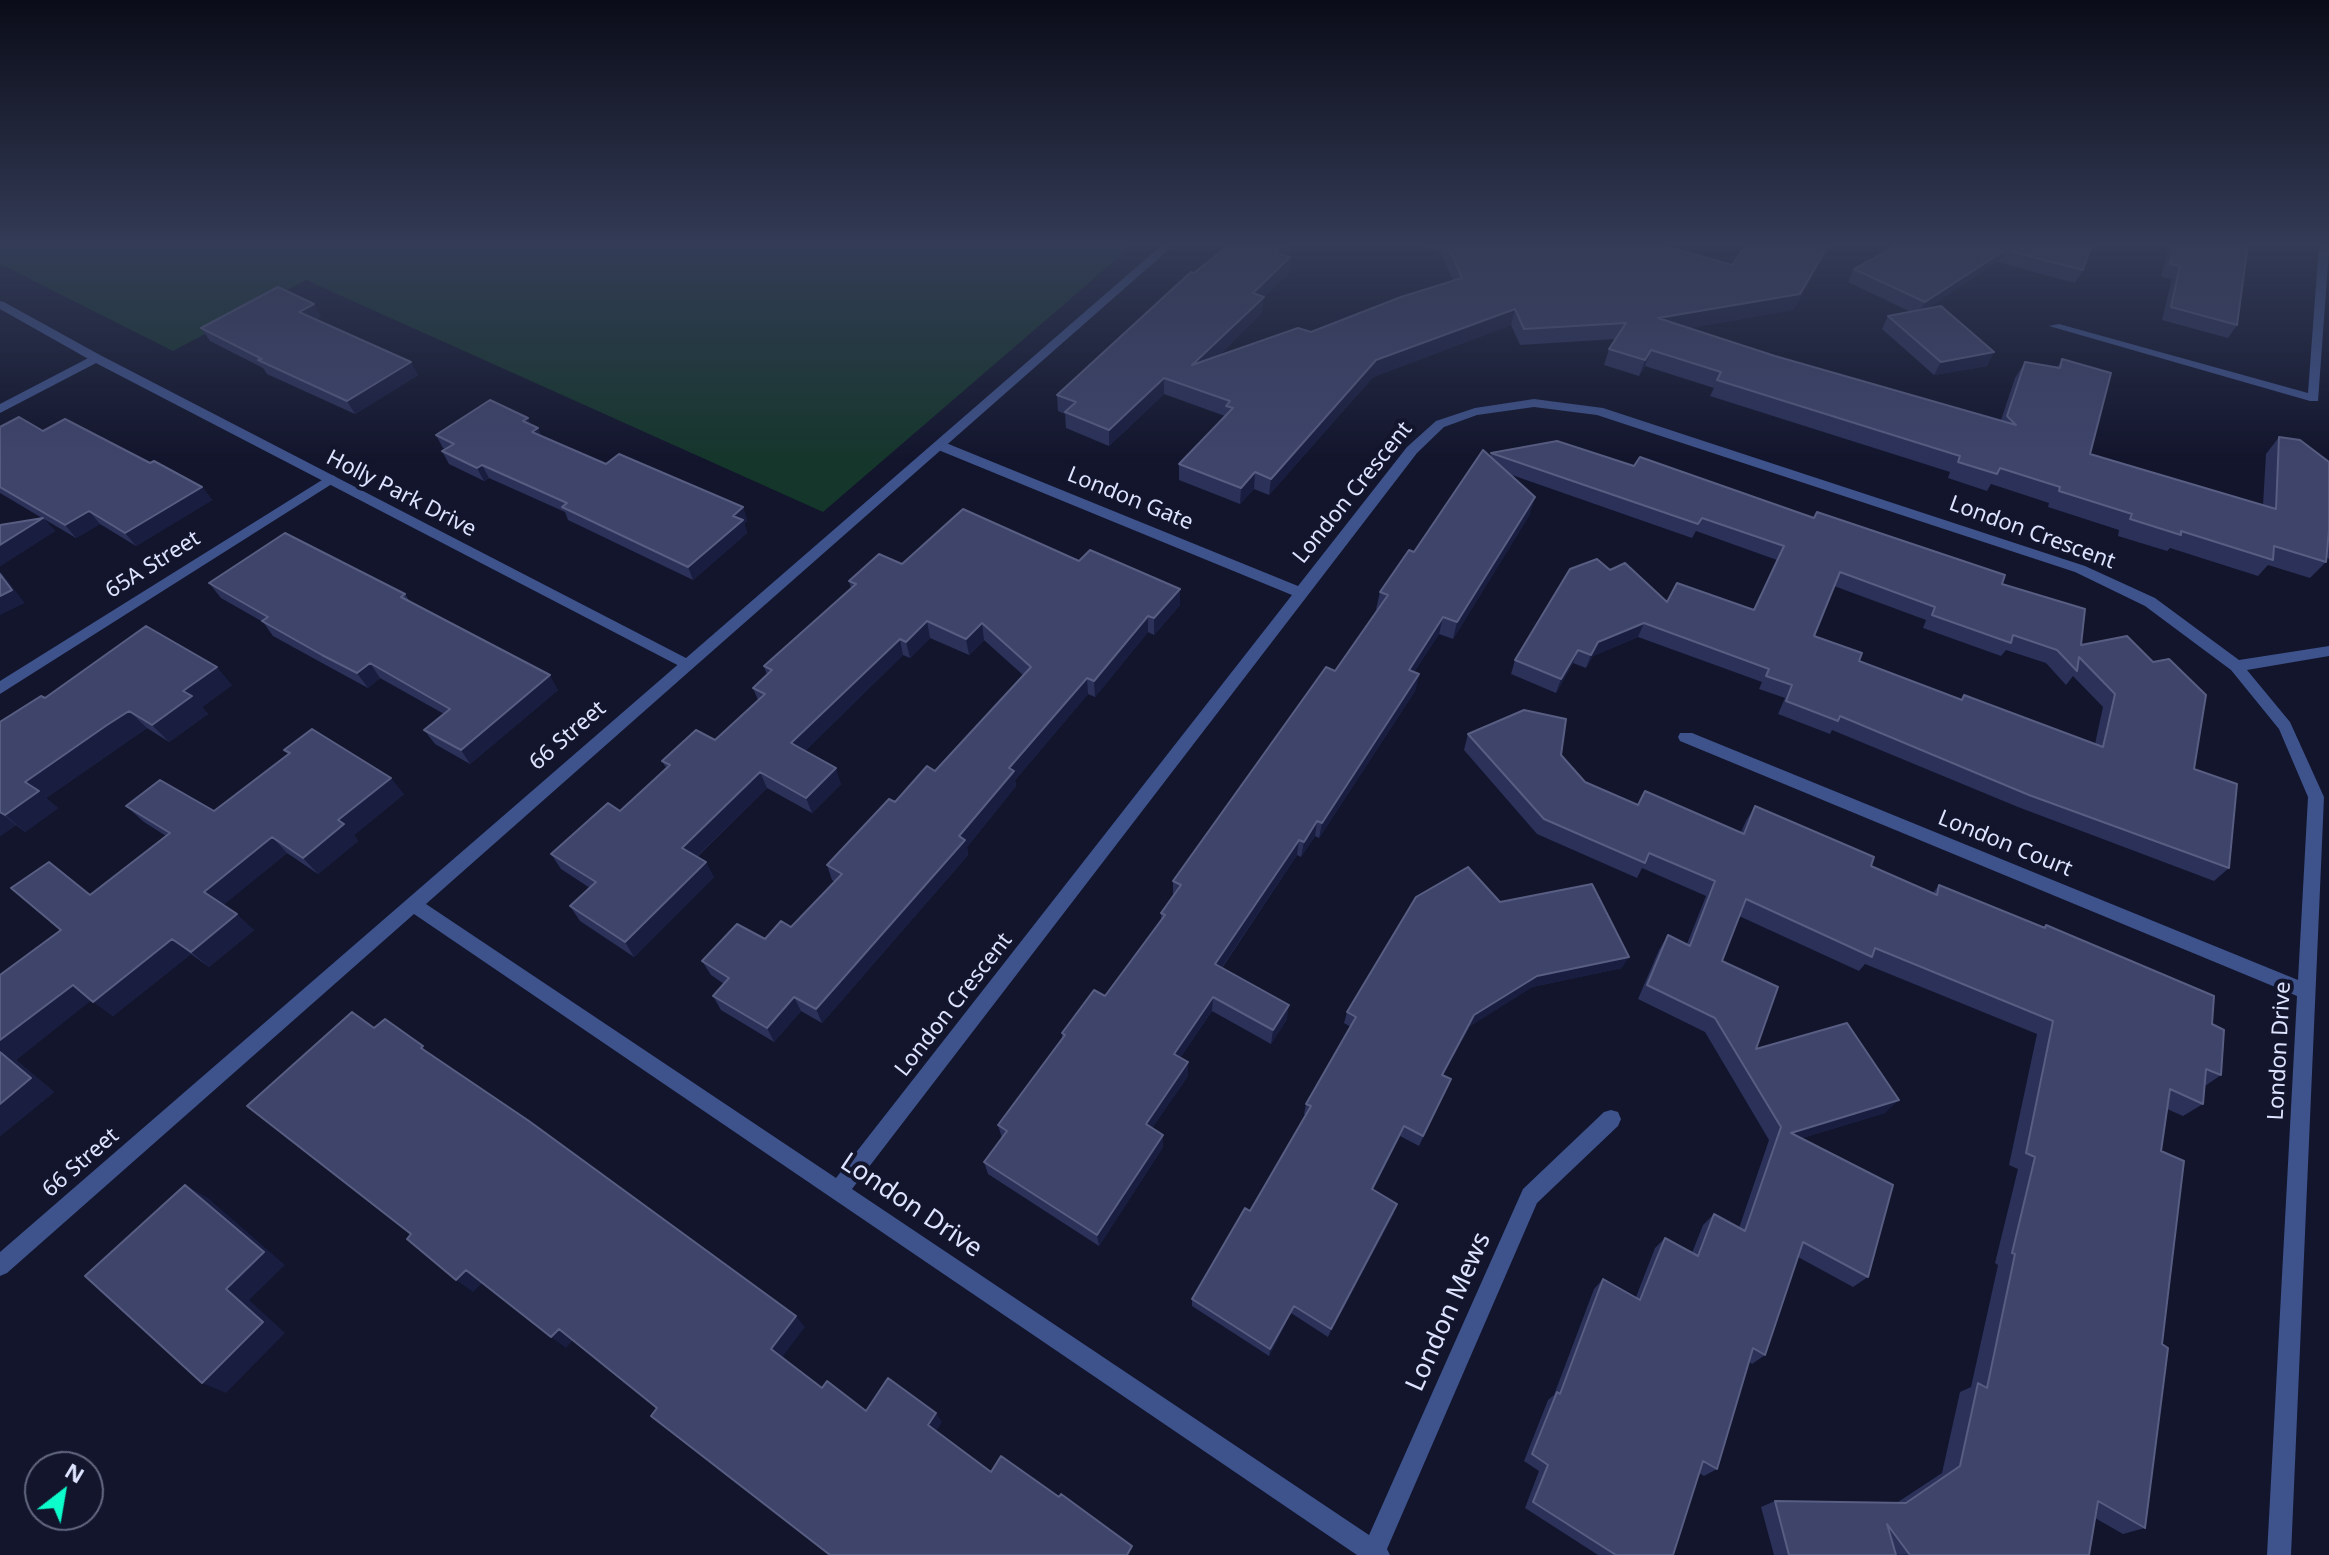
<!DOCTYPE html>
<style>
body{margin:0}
#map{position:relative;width:2329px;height:1555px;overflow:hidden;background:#12152c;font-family:"Noto Sans",sans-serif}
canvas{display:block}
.north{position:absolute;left:24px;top:1451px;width:80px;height:80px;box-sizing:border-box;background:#12152c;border:2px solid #646880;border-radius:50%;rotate:31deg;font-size:22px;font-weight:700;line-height:32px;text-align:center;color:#dee4ff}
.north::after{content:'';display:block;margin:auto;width:28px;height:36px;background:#0dfccc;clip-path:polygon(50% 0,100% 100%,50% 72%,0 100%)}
</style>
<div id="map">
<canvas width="2329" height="1555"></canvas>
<div class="north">N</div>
</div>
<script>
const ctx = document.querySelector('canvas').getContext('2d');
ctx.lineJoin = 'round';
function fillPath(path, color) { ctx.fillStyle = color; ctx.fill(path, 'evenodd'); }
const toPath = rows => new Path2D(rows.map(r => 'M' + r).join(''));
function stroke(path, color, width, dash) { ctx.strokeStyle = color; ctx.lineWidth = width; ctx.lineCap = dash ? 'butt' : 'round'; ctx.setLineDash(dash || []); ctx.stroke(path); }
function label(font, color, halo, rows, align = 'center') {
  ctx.font = font + ' "Noto Sans",sans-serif'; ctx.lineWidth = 8; ctx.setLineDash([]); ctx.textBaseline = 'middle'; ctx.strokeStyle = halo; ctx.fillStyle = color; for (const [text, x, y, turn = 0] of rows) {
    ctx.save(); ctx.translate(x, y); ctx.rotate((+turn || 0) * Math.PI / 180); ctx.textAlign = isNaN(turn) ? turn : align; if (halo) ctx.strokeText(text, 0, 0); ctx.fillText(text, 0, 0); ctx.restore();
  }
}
fillPath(toPath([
 [0,244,1134,244,823,512,306,280,173,351,0,264]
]), '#15362b');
fillPath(toPath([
 [2319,244,2329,244,2329,250,2318,401,2310,401,2049,326,2059,324,2308,393,2319,244],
 [96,354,100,355,100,361,0,413,0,404,96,354],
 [1534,399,1603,408,2085,566,2155,598,2239,660,2329,646,2329,656,2247,670,2290,722,2324,797,2291,1555,2267,1555,2297,996,1680,741,1678,737,1680,733,1692,733,2298,980,2308,797,2279,729,2231,670,2145,606,2075,572,1597,415,1534,407,1477,415,1444,427,1417,453,852,1189,1369,1535,1523,1189,1604,1112,1611,1110,1618,1112,1621,1119,1618,1126,1537,1203,1387,1549,1390,1555,1357,1555,414,914,7,1273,0,1276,0,1252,682,661,687,660,692,661,694,665,692,669,426,904,836,1178,1292,595,936,449,936,443,946,443,1298,586,1407,447,1436,421,1475,408,1534,399],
 [330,475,335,476,335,482,0,694,0,681,330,475]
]), '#3e528b');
fillPath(toPath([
 [1163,244,1175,244,692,669,687,670,92,361,0,309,0,301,4,302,100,355,686,658,1163,244]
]), '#3e528b');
fillPath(toPath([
 [1230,244,1297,244,1286,256,1290,257,1289,273,1263,298,1262,313,1218,356,1311,332,1453,281,1440,251,1415,244,1659,244,1794,310,1689,328,1775,356,2001,420,2015,378,2025,362,2057,368,2062,359,2090,454,2263,505,2266,454,2279,437,2329,462,2329,559,2326,557,2326,562,2310,578,2268,565,2258,576,2170,548,2167,551,2118,536,2119,530,2048,507,2049,503,1991,484,1987,491,1948,478,1950,472,1710,396,1714,388,1645,366,1639,376,1604,365,1609,349,1616,339,1520,345,1511,325,1373,377,1269,495,1254,489,1240,504,1179,480,1179,464,1225,416,1164,394,1109,446,1066,428,1065,414,1058,411,1057,395,1194,273],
 [1899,244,2092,244,2083,270,2075,283,1997,262,1927,309,1987,366,1934,375,1882,329,1888,316,1911,312,1848,282,1854,269],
 [2170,244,2248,244,2237,325,2228,338,2162,320,2172,279,2161,277],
 [314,304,321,317,316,320,418,375,355,414,267,374,263,368,210,341,201,328],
 [528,418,531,425,538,428,541,436,606,464,743,507,747,521,744,523,747,533,693,580,568,520,565,512,489,478,484,481,449,464,442,451,445,449,443,448,436,435],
 [0,427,43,431,150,463,202,487,212,500,136,546,100,524,76,538,44,519,55,531,0,566,0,525,42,518,0,493],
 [1491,453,2002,584,2081,645,2194,769,2229,868,2214,881,2018,807,1832,730,1830,734,1778,714,1785,698,1759,689,1762,682,1638,637,1593,656,1586,668,1573,663,1556,693,1511,674,1515,660,1610,570,1667,602,1754,610,1777,560,1696,531,1692,538,1509,474,1530,514,1453,639,1439,634,1414,672,1419,674,1415,691,1319,838,1315,836,1301,857,1297,855,1222,968,1287,1019,1271,1044,1212,1011,1180,1058,1188,1062,1188,1076,1152,1128,1163,1147,1099,1246,988,1174,984,1162,1002,1138,998,1125,1062,1038,1062,1033,1105,996,1161,920,1161,913,1173,897,1173,881,1335,671,1378,610,1376,609,1380,592,1414,552,1490,457],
 [1834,586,1926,620,1923,628,2001,656,2006,650,2046,663,2066,685,2073,676,2103,707,2095,744,1964,695,1960,700,1859,661,1814,636],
 [1079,561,1180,589,1180,605,1154,635,1148,632,1095,697,1088,694,1015,780,1016,786,967,847,968,855,822,1023,801,1011,774,1042,721,1010,713,996,724,984,711,975,702,961,765,939,791,927,835,882,832,880,827,865,895,802,935,771,1023,675,984,640,969,655,930,638,910,658,903,655,805,751,841,784,812,813,767,788,697,857,714,877,634,957,580,921,570,906,590,888,561,869,551,854,620,811,666,768,662,761,715,740,758,700,753,688,767,675,764,666,851,588,849,581,902,564],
 [209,583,405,594,410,602,558,690,470,764,435,744,424,730,444,714,380,678,368,688,333,669,273,636,263,622,221,598],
 [232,685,202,707,208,714,169,742,147,728,46,798,58,808,25,832,16,825,0,836,0,722,45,698],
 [1468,734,1561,755,1585,782,1638,805,1741,832,1746,821,1755,806,1871,866,1933,893,1939,885,2043,927,2046,925,2212,1024,2221,1075,2205,1086,2203,1104,2183,1116,2167,1109,2161,1151,2162,1344,2145,1528,2123,1534,2095,1518,2089,1555,1774,1555,1761,1507,1775,1501,1898,1502,1942,1473,1960,1392,1971,1387,1998,1265,1995,1263,2018,1169,2009,1165,2037,1034,1865,964,1859,971,1739,916,1722,961,1756,1049,1885,1113,1802,1138,1868,1277,1853,1287,1798,1257,1765,1355,1752,1364,1749,1362,1717,1469,1704,1476,1699,1473,1673,1555,1598,1555,1525,1508,1539,1471,1524,1461,1548,1400,1554,1395,1594,1289,1603,1279,1636,1297,1655,1248,1665,1238,1692,1253,1703,1225,1714,1214,1739,1228,1769,1140,1705,1032,1638,999,1659,950,1668,935,1687,944,1706,896,1642,868,1637,878,1537,834,1464,750],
 [284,750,404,794,354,835,358,841,318,874,287,853,223,905,254,930,209,967,191,954,113,1016,91,1000,16,1060,54,1092,0,1136,0,975,61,930,166,836,144,822,126,806,214,811,289,755],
 [1500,902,1622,968,1532,987,1470,1026,1443,1075,1451,1079,1419,1146,1400,1136,1373,1190,1394,1213,1328,1337,1291,1313,1269,1356,1192,1306,1192,1299,1250,1211,1306,1115,1304,1114,1306,1104,1351,1027,1344,1023,1347,1012]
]), '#2b3159');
fillPath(toPath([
 [1283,244,1297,244,1274,268,1275,252],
 [1829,244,1831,244,1794,310,1653,334,1658,318],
 [2005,250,1997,262,1918,315,1925,302],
 [1290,257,1289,273,1263,298,1262,313,1192,381,1192,365,1253,293],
 [314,304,321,317,306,325,299,312],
 [1515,309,1511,325,1373,377,1269,495,1271,479,1376,360],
 [1651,350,1645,366,1639,376,1645,360],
 [1994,352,1987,366,1934,375,1941,362],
 [411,362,418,375,355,414,347,401],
 [1164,378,1164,394,1109,446,1109,430],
 [528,418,534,431,538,428,544,441,538,445,523,421],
 [482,465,489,478,484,481,477,468],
 [1255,472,1254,489,1240,504,1241,488],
 [202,487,212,500,136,546,125,533],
 [1535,497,1530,514,1453,639,1457,622],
 [743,507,747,521,744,523,747,533,693,580,688,567,733,516],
 [89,511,100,524,76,538,65,525],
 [43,518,55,531,0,566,0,545],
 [0,571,25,603,0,615],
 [1180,589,1180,605,1154,635,1154,618],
 [1148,616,1148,632,1095,697,1094,681],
 [1443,617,1439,634,1405,686,1409,670],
 [927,621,930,638,910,658,906,642],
 [982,623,984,640,969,655,966,639],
 [1644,623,1638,637,1593,656,1586,668,1591,655,1598,642],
 [900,639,903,655,797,759,791,743],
 [1578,650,1573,663,1556,693,1561,679],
 [370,663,380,678,368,688,357,673],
 [217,667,232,685,202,707,208,714,169,742,152,725,183,691],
 [1419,674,1415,691,1319,838,1322,823],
 [550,675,558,690,470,764,461,750],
 [1087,678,1088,694,1015,780,1016,786,967,847,968,855,822,1023,816,1009,1009,768],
 [129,711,147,728,46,798,58,808,25,832,5,815,25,782],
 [836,768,841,784,812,813,806,798],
 [760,772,767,788,690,863,682,848],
 [391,778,404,794,354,835,358,841,318,874,303,858,338,820],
 [0,812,16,825,0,836],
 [1317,821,1315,836,1301,857,1304,842],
 [272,837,287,853,221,907,204,892],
 [1299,840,1297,855,1214,979,1215,964],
 [706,862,714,877,634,957,625,942],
 [237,914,254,930,209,967,191,952],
 [172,939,191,954,113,1016,93,1002],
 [1629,957,1622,968,1532,987,1470,1026,1438,1085,1442,1075,1474,1015,1537,976],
 [73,985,93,999,16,1060,54,1092,0,1136,0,1040],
 [794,997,801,1011,774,1042,767,1028],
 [1213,997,1212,1011,1174,1067,1174,1054],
 [1289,1005,1287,1019,1271,1044,1273,1030],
 [1188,1062,1188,1076,1146,1137,1146,1124],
 [1899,1100,1885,1113,1779,1145,1791,1133],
 [1404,1126,1400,1136,1369,1198,1372,1189],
 [1163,1135,1163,1147,1099,1246,1097,1235],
 [185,1185,208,1198,285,1265,249,1300,285,1333,226,1393,202,1383,226,1289],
 [1397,1204,1394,1213,1328,1337,1331,1329],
 [466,1270,483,1282,473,1292,456,1280],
 [1294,1306,1291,1313,1269,1356,1270,1349],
 [796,1316,805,1327,780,1360,771,1349],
 [559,1329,573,1340,566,1348,551,1337],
 [936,1413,942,1422,934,1434,928,1425]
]), '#191d40');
const building = toPath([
 [1230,244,1283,244,1275,252,1290,257,1253,293,1264,297,1192,365,1298,328,1311,332,1401,297,1462,278,1447,244,1659,244,1732,265,1747,244,1829,244,1800,294,1658,318,1775,356,2016,425,2007,416,2025,362,2060,368,2062,359,2111,373,2090,454,2276,509,2279,437,2300,440,2329,462,2329,530,2326,562,2274,546,2273,560,2181,531,2181,535,2130,519,2132,514,2059,491,2060,487,2000,468,1997,474,1958,462,1960,456,1717,380,1721,372,1651,350,1645,360,1609,349,1626,323,1524,329,1515,309,1376,360,1271,479,1255,472,1241,488,1179,464,1233,408,1226,406,1230,401,1164,378,1109,430,1065,412,1076,402,1057,395,1191,272,1194,273,1230,244],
 [1899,244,2092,244,2083,270,2005,250,1925,302,1854,269,1899,244],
 [2175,244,2248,244,2237,325,2171,307,2180,266,2170,264,2175,244],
 [278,287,314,304,299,312,411,362,347,401,258,360,262,359,201,328,278,287],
 [1941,306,1994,352,1941,362,1888,316,1941,306],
 [490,400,528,418,523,421,538,428,532,432,606,464,619,454,743,507,733,516,743,520,688,567,562,507,567,503,482,465,477,468,442,451,454,444,436,435,490,400],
 [19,417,43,431,65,419,150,463,154,461,202,487,125,533,89,511,65,525,0,487,0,427,19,417],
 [1557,441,1634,466,1640,457,1814,518,1817,512,2005,575,2002,584,2085,609,2081,645,2127,636,2153,662,2169,659,2206,695,2194,769,2237,784,2229,868,2029,795,1840,716,1838,721,1786,701,1792,685,1766,676,1769,669,1644,623,1598,642,1591,655,1578,650,1561,679,1515,660,1570,569,1597,559,1610,570,1625,563,1667,602,1677,583,1754,610,1784,546,1702,518,1698,524,1491,453,1557,441],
 [1840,572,1935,607,1932,615,2011,643,2013,635,2057,650,2077,671,2079,657,2115,694,2103,747,1964,695,1962,700,1859,661,1862,653,1814,636,1840,572],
 [1483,450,1535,497,1457,622,1443,617,1409,670,1419,674,1322,823,1317,821,1304,842,1299,840,1215,964,1289,1005,1273,1030,1213,997,1174,1054,1188,1062,1146,1124,1163,1135,1097,1235,984,1162,1007,1131,998,1125,1065,1035,1062,1033,1094,990,1105,996,1165,915,1161,913,1181,885,1173,881,1326,667,1335,671,1388,595,1380,592,1409,550,1414,552,1483,450],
 [963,509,1079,561,1090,550,1180,589,1154,618,1148,616,1094,681,1087,678,1009,768,1014,771,959,836,965,840,816,1009,794,997,767,1028,713,996,729,978,702,961,737,924,765,939,781,921,791,927,842,874,827,865,889,799,895,802,927,766,935,771,1031,667,982,623,966,639,927,621,906,642,900,639,791,743,836,768,806,798,760,772,682,848,706,862,625,942,570,906,596,882,551,854,608,803,620,811,670,765,662,761,696,730,715,740,765,694,753,688,772,670,764,666,856,584,849,581,879,554,902,564,963,509],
 [43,518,0,545,0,525,43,518],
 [285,533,405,594,401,597,550,675,461,750,424,730,450,709,370,663,357,673,322,655,262,621,268,617,209,583,285,533],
 [0,574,12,590,0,596,0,574],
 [146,626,217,667,183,691,192,696,152,725,129,711,107,725,25,782,39,791,5,815,0,812,0,722,41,696,45,698,146,626],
 [1524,710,1566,719,1561,755,1585,782,1638,805,1645,791,1744,834,1755,806,1874,857,1871,866,1937,895,1939,885,2045,928,2046,925,2214,996,2212,1024,2224,1030,2221,1075,2206,1069,2203,1104,2170,1089,2161,1151,2184,1161,2162,1344,2168,1348,2145,1528,2098,1501,2089,1555,1910,1555,1887,1524,1896,1555,1789,1555,1775,1501,1906,1503,1960,1466,1978,1383,1987,1388,2015,1254,2012,1253,2035,1157,2026,1153,2053,1021,1875,948,1872,957,1746,899,1722,961,1778,987,1756,1049,1847,1023,1899,1100,1791,1133,1893,1185,1868,1277,1803,1242,1765,1355,1753,1348,1717,1469,1703,1461,1673,1555,1616,1555,1533,1502,1548,1465,1532,1454,1557,1392,1560,1394,1603,1279,1640,1300,1665,1238,1698,1256,1714,1214,1745,1231,1781,1127,1715,1018,1647,985,1668,935,1690,946,1715,881,1649,853,1645,863,1544,819,1468,734,1524,710],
 [312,729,391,778,338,820,344,824,303,858,272,837,204,892,237,914,191,952,172,939,93,1002,73,985,0,1040,0,975,61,930,11,888,49,862,90,895,170,833,126,806,160,780,214,811,290,753,284,750,312,729],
 [1468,867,1500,902,1592,884,1629,957,1537,976,1474,1015,1442,1075,1451,1079,1423,1136,1404,1126,1372,1189,1397,1204,1331,1329,1294,1306,1270,1349,1192,1299,1245,1208,1250,1211,1311,1106,1306,1104,1356,1017,1347,1012,1416,897,1468,867],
 [352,1012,374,1028,385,1019,423,1046,421,1048,529,1121,796,1316,771,1349,822,1388,827,1381,866,1411,888,1378,936,1413,928,1425,991,1472,1001,1456,1059,1497,1061,1494,1132,1546,1127,1555,830,1555,651,1416,657,1408,559,1329,551,1337,466,1270,456,1280,407,1239,411,1234,247,1106,352,1012],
 [0,1052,31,1078,0,1104,0,1052],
 [185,1185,264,1252,226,1289,263,1322,202,1383,85,1276,185,1185]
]);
fillPath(building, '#3f446b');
stroke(building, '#585d82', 2);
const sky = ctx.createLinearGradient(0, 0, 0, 462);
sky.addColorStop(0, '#0a0c18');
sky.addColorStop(0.53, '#333b56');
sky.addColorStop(1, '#333b5600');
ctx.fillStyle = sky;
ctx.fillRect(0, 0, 2329, 462);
label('22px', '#dee4ff', '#12152c', [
 ["London Crescent",1353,493,-51],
 ["Holly Park Drive",401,494,27],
 ["London Gate",1130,499,22],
 ["London Crescent",2032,533,20],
 ["65A Street",153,565,-32],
 ["66 Street",568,736,-41],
 ["London Court",2005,844,22],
 ["London Crescent",954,1005,-52],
 ["London Drive",2280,1051,-87],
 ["66 Street",81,1163,-41]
]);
label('26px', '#dee4ff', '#12152c', [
 ["London Drive",911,1206,34],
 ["London Mews",1449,1312,-66]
]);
</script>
